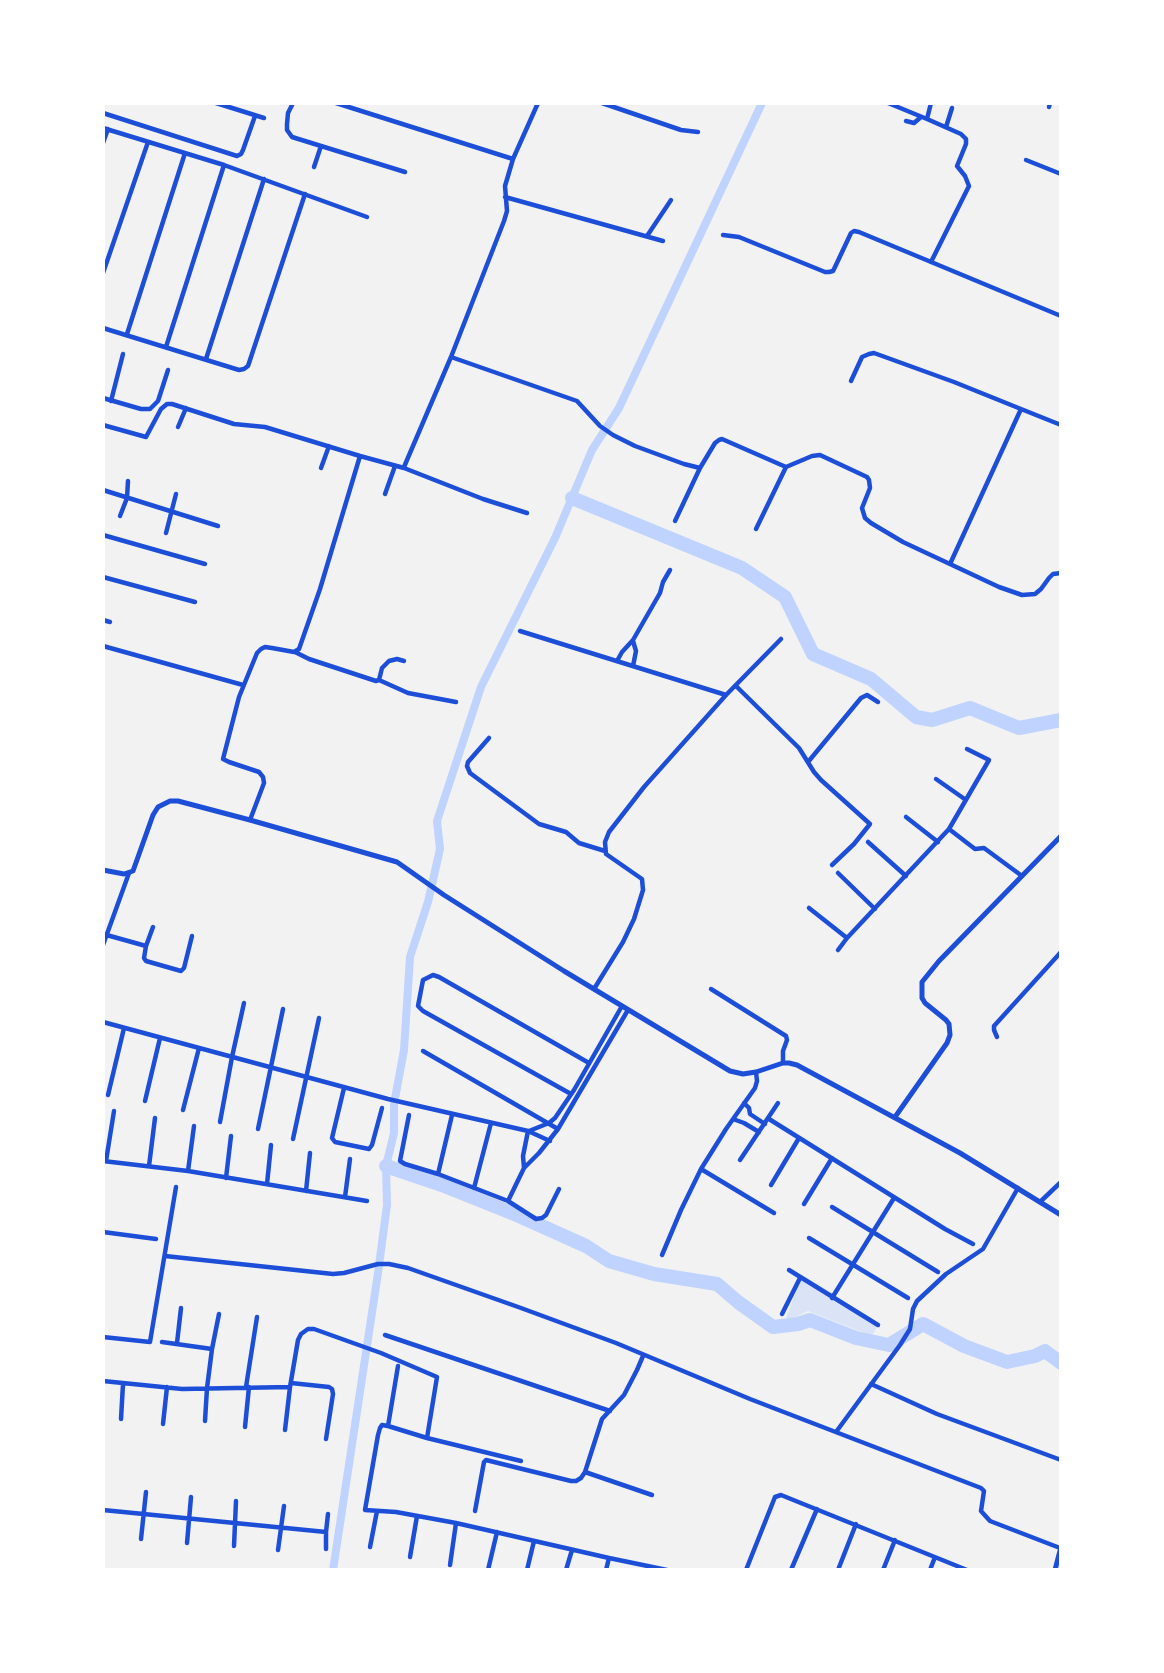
<!DOCTYPE html>
<style>
body{margin:0}
#map{position:relative;width:1164px;height:1673px;overflow:hidden;background:#f2f2f2;font-family:"Noto Serif",serif}
canvas{display:block}
.frame{position:absolute;inset:0;border:105px solid #fff;pointer-events:none}
</style>
<div id="map">
<canvas width="1164" height="1673"></canvas>
<div class="frame"></div>
</div>
<script>
const ctx = document.querySelector('canvas').getContext('2d');
ctx.lineJoin = 'round';
function fillPath(path, color) { ctx.fillStyle = color; ctx.fill(path, 'evenodd'); }
const toPath = rows => new Path2D(rows.map(r => 'M' + r).join(''));
function stroke(path, color, width, dash) { ctx.strokeStyle = color; ctx.lineWidth = width; ctx.lineCap = dash ? 'butt' : 'round'; ctx.setLineDash(dash || []); ctx.stroke(path); }
fillPath(toPath([
 [802,1275,832,1293,878,1325,872,1336,808,1311,792,1319,786,1318]
]), '#dbe4f7');
stroke(toPath([
 [333,1570,378,1273,387,1205,386,1166,394,1133,394,1104,404,1050,410,957,428,902,440,849,437,821,481,687,555,538,592,450,619,408,762,103]
]), '#bfd3fe', 8);
stroke(toPath([
 [572,498,742,568,785,597,813,654,871,679,916,717,932,720,970,708,1019,728,1061,720],
 [386,1166,442,1185,517,1215,586,1246,609,1261,654,1274,717,1284,738,1302,773,1327,798,1324,810,1320,856,1338,889,1345,923,1324,964,1346,1007,1362,1035,1356,1045,1351,1061,1363]
]), '#bfd3fe', 14);
stroke(toPath([
 [216,103,264,118],
 [293,103,288,113,287,124,287,130,292,137,405,172],
 [336,103,513,159],
 [602,103,681,130,698,132],
 [888,103,927,119],
 [1049,107,1050,103],
 [103,113,237,156,241,154,243,150,255,116],
 [906,121,914,123,921,117],
 [946,127,952,108],
 [103,128,224,165,367,217],
 [103,143,108,129],
 [1026,160,1061,174],
 [314,167,321,146],
 [505,197,663,241],
 [723,235,739,237,825,272,829,272,833,271,835,267,851,233,854,231,859,232,1061,316],
 [647,236,671,200],
 [931,262,969,186,965,176,957,166,966,144,966,139,961,134,927,119,931,103],
 [103,273,148,142],
 [103,328,239,370,244,369,248,366,305,194],
 [127,334,185,153],
 [166,347,224,165],
 [451,357,577,401,600,426,613,435,635,446,684,464,700,468,715,443,719,440,722,439,786,467,812,456,820,455,867,477,869,480,870,488,862,508,865,518,871,523,903,542,999,587,1022,595,1035,594,1041,589,1049,578,1053,574,1061,573],
 [206,359,264,179],
 [851,381,862,357,869,354,874,353,954,382,1021,409],
 [103,398,141,409,150,409,158,401,168,370],
 [111,401,123,354],
 [103,425,146,437,161,409,167,404,172,404,234,424,265,427,360,456,404,468,483,499,527,513],
 [178,427,186,408],
 [404,467,451,357,504,221,507,211,505,186,513,159,538,103],
 [321,468,329,446],
 [103,490,218,526],
 [385,494,395,466],
 [120,516,127,498,128,481],
 [675,521,700,468],
 [756,529,786,467],
 [166,533,176,494],
 [103,535,205,564],
 [950,564,1021,409,1061,425],
 [103,577,195,602],
 [103,620,110,622],
 [520,631,726,695],
 [633,641,636,651,633,666],
 [103,646,243,685],
 [295,652,309,659,376,681,379,680,382,668,389,661,397,659,404,661],
 [617,661,622,652,633,640,660,593,663,582,670,570],
 [379,680,408,693,456,702],
 [736,686,799,748,814,772,821,780,870,824,854,844,832,865],
 [489,738,468,762,467,766,470,773,539,824,566,832,579,843,605,851],
 [967,749,989,760,949,829,975,849,984,848,1022,876],
 [808,762,861,698,867,695,878,702],
 [936,779,966,800],
 [906,817,938,842],
 [250,820,264,783,263,777,259,772,229,762,223,759,239,697,257,653,261,649,265,647,272,648,294,652,299,649,320,589,360,456],
 [868,842,906,876],
 [838,873,875,909],
 [809,908,847,938,949,829],
 [103,934,146,946,153,927],
 [103,945,129,873],
 [146,946,144,958,146,961,181,971,184,968,192,936],
 [838,950,847,938],
 [594,989,623,942,634,919,643,890,642,879,606,854,605,842,609,832,644,787,726,695,781,639],
 [711,989,786,1036,787,1040,783,1051,783,1063],
 [103,1022,388,1099,528,1131,550,1141],
 [997,1037,994,1030,994,1026,1061,952],
 [423,1051,558,1129],
 [344,1088,332,1138,335,1142,369,1149,372,1145,382,1108],
 [571,1094,423,1011,418,1006,423,980,433,975,439,977,589,1063],
 [108,1095,124,1028],
 [145,1101,160,1038],
 [744,1103,749,1108,750,1114,765,1124],
 [183,1110,199,1048],
 [409,1115,400,1161,405,1164,438,1174,452,1115],
 [733,1119,744,1123,759,1132],
 [769,1119,945,1229,973,1244],
 [220,1122,232,1057,244,1003],
 [258,1129,283,1009],
 [528,1131,523,1156,524,1168,508,1201,536,1219,542,1218,546,1215,559,1189],
 [529,1131,549,1123,555,1118,574,1090,622,1006],
 [293,1139,319,1018],
 [740,1160,778,1103],
 [103,1161,188,1171,367,1201],
 [106,1161,114,1111],
 [149,1166,155,1118],
 [524,1168,539,1153,558,1129,628,1010],
 [701,1169,774,1213],
 [188,1171,194,1126],
 [438,1174,508,1201],
 [226,1178,231,1136],
 [267,1184,271,1145],
 [771,1185,799,1138],
 [474,1188,491,1123],
 [306,1191,310,1153],
 [345,1197,350,1159],
 [1040,1202,1061,1182],
 [804,1204,832,1158],
 [832,1207,938,1272],
 [103,1232,156,1239],
 [809,1238,908,1298],
 [662,1255,681,1210,701,1169,726,1129,755,1088,757,1081,756,1072],
 [165,1256,333,1274,344,1273,378,1264,389,1264,408,1268,521,1308,616,1343,750,1399,981,1488,984,1491,981,1511,990,1521,1060,1548],
 [789,1270,878,1325],
 [832,1298,894,1198],
 [782,1314,800,1278],
 [385,1335,610,1411],
 [103,1337,150,1342,176,1187],
 [162,1342,212,1349,207,1388,205,1421],
 [177,1343,181,1308],
 [212,1349,219,1314],
 [103,1381,182,1389,290,1387,298,1340,301,1334,308,1329,314,1329,381,1353,437,1377,427,1438],
 [291,1383,329,1387,332,1389,333,1394,326,1439],
 [871,1384,937,1414,1061,1460],
 [246,1387,257,1317],
 [121,1419,123,1384],
 [163,1424,167,1387],
 [388,1426,398,1366],
 [245,1427,249,1387],
 [285,1430,290,1387],
 [836,1432,900,1345,910,1329,913,1309,917,1301,946,1274,983,1249,1018,1188],
 [521,1461,427,1438,388,1426,382,1425,380,1428,378,1435,365,1510,396,1512,456,1523,609,1558,667,1570],
 [585,1472,652,1495],
 [103,1510,326,1532,326,1549],
 [475,1511,484,1462,486,1460,571,1481,576,1481,581,1478,585,1472,602,1419,624,1395,637,1370,643,1356],
 [326,1532,328,1514],
 [141,1539,146,1492],
 [187,1543,191,1497],
 [234,1546,236,1501],
 [370,1547,377,1511],
 [278,1550,284,1506],
 [410,1557,417,1516],
 [450,1565,456,1523],
 [488,1570,497,1532],
 [527,1570,534,1541],
 [566,1570,572,1550],
 [606,1570,609,1558],
 [746,1570,775,1497,781,1495,967,1570],
 [791,1570,817,1509],
 [838,1570,856,1524],
 [883,1570,895,1540],
 [930,1570,935,1557]
]), '#1d4ed8', 4.5);
stroke(toPath([
 [103,870,124,874,133,871,153,815,158,807,170,801,178,801,250,820,397,862,444,895,564,971,730,1071,743,1074,756,1072,783,1063,789,1063,797,1065,960,1153,1061,1215],
 [895,1117,947,1043,950,1035,949,1024,946,1020,925,1003,922,998,922,982,939,961,1061,836],
 [1055,1570,1061,1547]
]), '#1d4ed8', 5);
</script>
